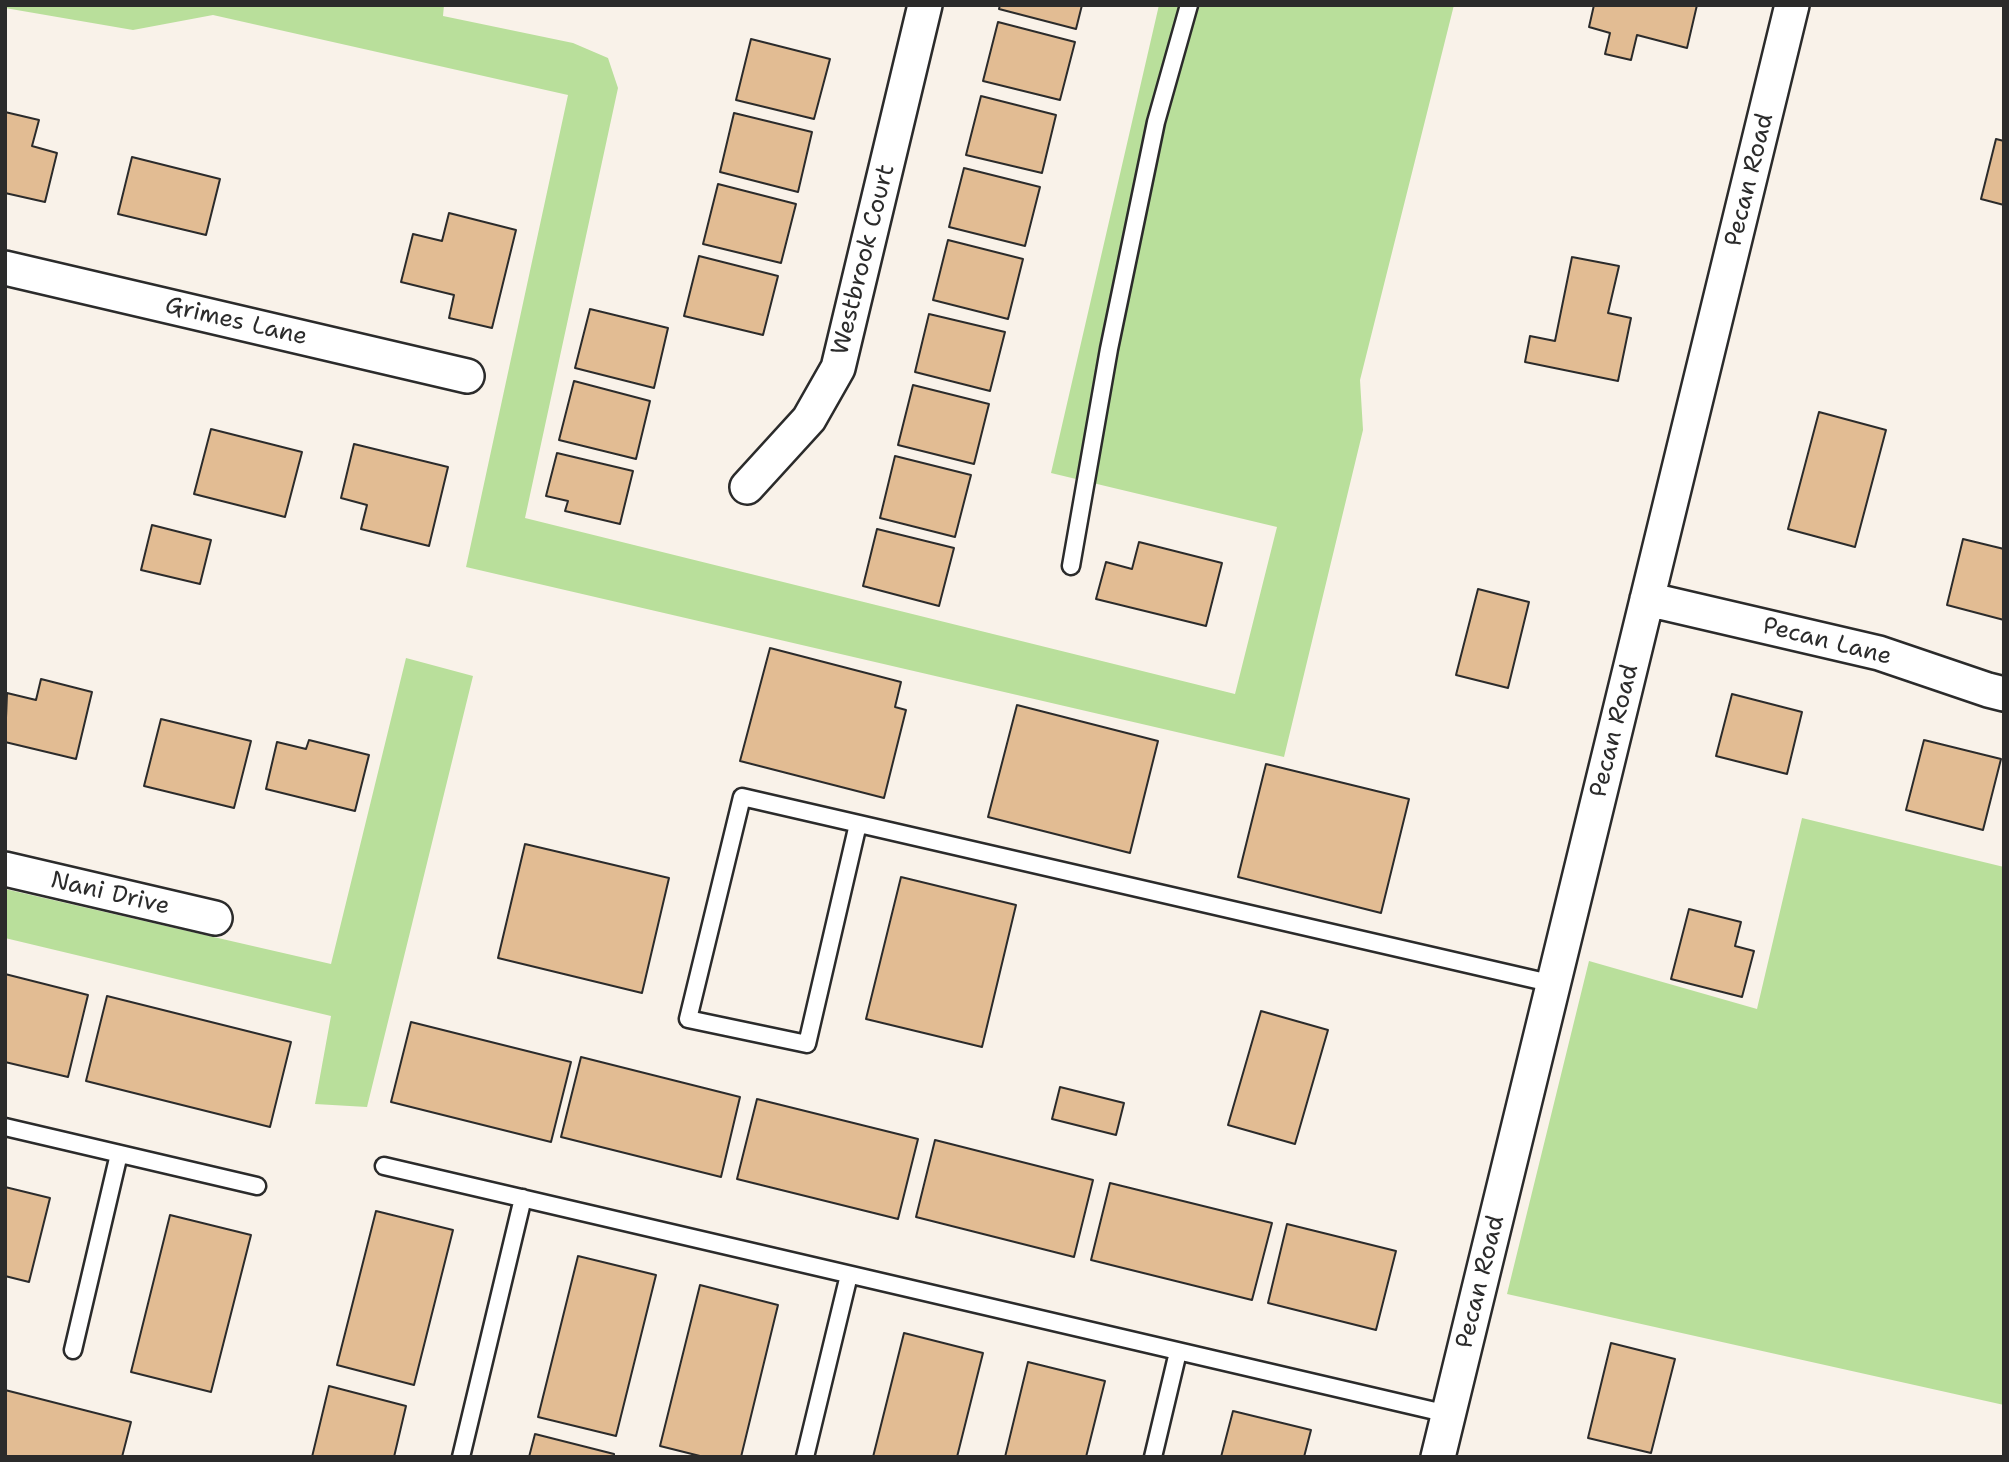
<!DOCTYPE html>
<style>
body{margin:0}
#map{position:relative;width:2009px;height:1462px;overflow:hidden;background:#f9f2e9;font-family:"Shantell Sans",sans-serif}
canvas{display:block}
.frame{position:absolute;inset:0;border:7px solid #2b2b2b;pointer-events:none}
</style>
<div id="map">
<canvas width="2009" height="1462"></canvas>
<div class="frame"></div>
</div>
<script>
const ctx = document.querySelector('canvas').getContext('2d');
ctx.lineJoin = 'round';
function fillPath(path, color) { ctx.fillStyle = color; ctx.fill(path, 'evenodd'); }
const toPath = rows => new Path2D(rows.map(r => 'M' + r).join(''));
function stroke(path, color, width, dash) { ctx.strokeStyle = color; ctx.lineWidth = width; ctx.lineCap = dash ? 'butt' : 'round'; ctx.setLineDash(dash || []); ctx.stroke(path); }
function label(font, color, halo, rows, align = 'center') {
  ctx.font = font + ' "Shantell Sans",sans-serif'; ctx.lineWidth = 5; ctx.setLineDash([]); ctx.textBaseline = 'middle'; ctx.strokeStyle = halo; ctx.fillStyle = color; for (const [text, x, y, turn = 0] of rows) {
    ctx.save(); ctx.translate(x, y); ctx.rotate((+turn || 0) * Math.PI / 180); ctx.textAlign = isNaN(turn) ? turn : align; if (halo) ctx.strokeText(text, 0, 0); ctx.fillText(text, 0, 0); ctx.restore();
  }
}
fillPath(toPath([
 [5,5,444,5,443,16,573,43,608,58,618,88,525,518,1235,694,1277,527,1051,473,1159,5,1454,5,1360,380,1363,430,1284,757,466,567,568,95,213,15,133,30,5,8],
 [406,658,473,676,367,1107,315,1104,331,1016,5,938,5,889,331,964],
 [1802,818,2004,867,2004,1405,1507,1294,1589,961,1757,1009]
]), '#b9df9b');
const building = toPath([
 [1000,5,1082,5,1076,29,999,9,1000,5],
 [1594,5,1697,5,1687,48,1637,35,1631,60,1605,54,1610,33,1589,27,1594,5],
 [998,22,1075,42,1060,100,983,81,998,22],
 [751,39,830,59,814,119,736,100,751,39],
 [981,96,1056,115,1042,173,966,155,981,96],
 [5,112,39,120,32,146,57,153,45,202,5,193,5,112],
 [734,113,812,132,798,192,720,172,734,113],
 [1996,139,2004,141,2004,205,1981,199,1996,139],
 [132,157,220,179,206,235,118,214,132,157],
 [964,168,1040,187,1025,246,949,227,964,168],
 [718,184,796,204,781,263,703,244,718,184],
 [449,213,516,230,492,328,449,318,454,295,401,282,413,234,442,241,449,213],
 [948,240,1023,259,1008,319,933,300,948,240],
 [699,256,778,276,763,335,684,316,699,256],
 [1572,257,1619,266,1608,313,1631,318,1618,381,1525,362,1530,336,1555,341,1572,257],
 [590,309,668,328,654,388,575,368,590,309],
 [929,314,1005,332,990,391,915,372,929,314],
 [574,381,650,401,636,459,559,440,574,381],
 [913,385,989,404,974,464,898,445,913,385],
 [1819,412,1886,430,1855,547,1788,529,1819,412],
 [211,429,302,452,285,517,194,494,211,429],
 [354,444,448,467,429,546,361,529,367,505,341,498,354,444],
 [557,453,633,471,620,524,565,511,568,501,546,496,557,453],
 [895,456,971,475,955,537,880,518,895,456],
 [152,525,211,540,200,584,141,570,152,525],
 [877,529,954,548,939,606,863,586,877,529],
 [1963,539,2004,549,2004,620,1947,605,1963,539],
 [1139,542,1222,563,1206,626,1096,599,1106,562,1132,569,1139,542],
 [1478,589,1529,602,1508,688,1456,675,1478,589],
 [770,648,901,682,895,707,906,710,884,798,740,761,770,648],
 [41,679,92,692,76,759,5,742,7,693,36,700,41,679],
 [1732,694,1802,712,1787,774,1716,756,1732,694],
 [1017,705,1158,741,1130,853,988,817,1017,705],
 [161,719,251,741,234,808,144,786,161,719],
 [309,740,369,755,355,811,266,789,277,742,306,749,309,740],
 [1924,740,2001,759,1983,830,1906,810,1924,740],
 [1266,764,1409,799,1381,913,1238,877,1266,764],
 [525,844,669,878,642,993,498,958,525,844],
 [901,877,1016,905,982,1047,866,1019,901,877],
 [1689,909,1741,922,1735,946,1754,951,1742,997,1671,979,1689,909],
 [5,974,88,995,68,1077,5,1062,5,974],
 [107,996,291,1042,270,1127,86,1081,107,996],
 [1261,1011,1328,1030,1295,1144,1228,1125,1261,1011],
 [411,1022,571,1062,551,1142,391,1102,411,1022],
 [581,1057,740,1097,721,1177,561,1137,581,1057],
 [1060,1087,1124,1103,1116,1135,1052,1119,1060,1087],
 [757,1099,918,1139,898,1219,737,1179,757,1099],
 [935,1140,1093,1180,1074,1257,916,1217,935,1140],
 [1110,1183,1272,1223,1252,1300,1091,1260,1110,1183],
 [5,1187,50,1198,29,1282,5,1276,5,1187],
 [376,1211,453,1230,414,1385,337,1365,376,1211],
 [170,1215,251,1235,211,1392,131,1372,170,1215],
 [1287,1224,1396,1251,1376,1330,1268,1303,1287,1224],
 [578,1256,656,1275,616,1436,538,1417,578,1256],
 [700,1285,778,1305,741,1457,704,1457,660,1446,700,1285],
 [904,1333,983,1353,957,1457,873,1457,904,1333],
 [1611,1343,1675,1359,1651,1453,1588,1438,1611,1343],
 [1028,1362,1105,1381,1086,1457,1005,1457,1028,1362],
 [329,1386,406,1406,394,1457,312,1457,329,1386],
 [5,1390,131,1422,122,1457,5,1457,5,1390],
 [1233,1411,1311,1430,1304,1457,1221,1457,1233,1411],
 [535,1434,614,1454,614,1457,529,1457,535,1434]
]);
fillPath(building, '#e2bc93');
stroke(building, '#2b2b2b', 2);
const lane = toPath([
 [1071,566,1109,349,1156,122,1189,5],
 [858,824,807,1044,688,1019,742,797,1554,984],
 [5,1127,257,1186],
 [384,1166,1448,1414],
 [73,1350,119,1154],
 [461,1457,523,1198],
 [805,1457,849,1275],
 [1153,1457,1178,1352]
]);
const street = toPath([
 [5,268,467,376],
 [747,487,809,419,838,368,925,5],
 [1647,599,1879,653,1988,690,2004,694],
 [5,869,215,918],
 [1438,1457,1792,5]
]);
stroke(lane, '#2b2b2b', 21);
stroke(street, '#2b2b2b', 38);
stroke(lane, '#fff', 16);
stroke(street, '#fff', 33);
label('24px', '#2b2b2b', '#fff', [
 ["Pecan Road",1750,180,-76],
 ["Westbrook Court",864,260,-76],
 ["Grimes Lane",236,322,13],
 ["Pecan Lane",1827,642,14],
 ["Pecan Road",1615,731,-76],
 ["Nani Drive",110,894,13],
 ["Pecan Road",1481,1282,-76]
]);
</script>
